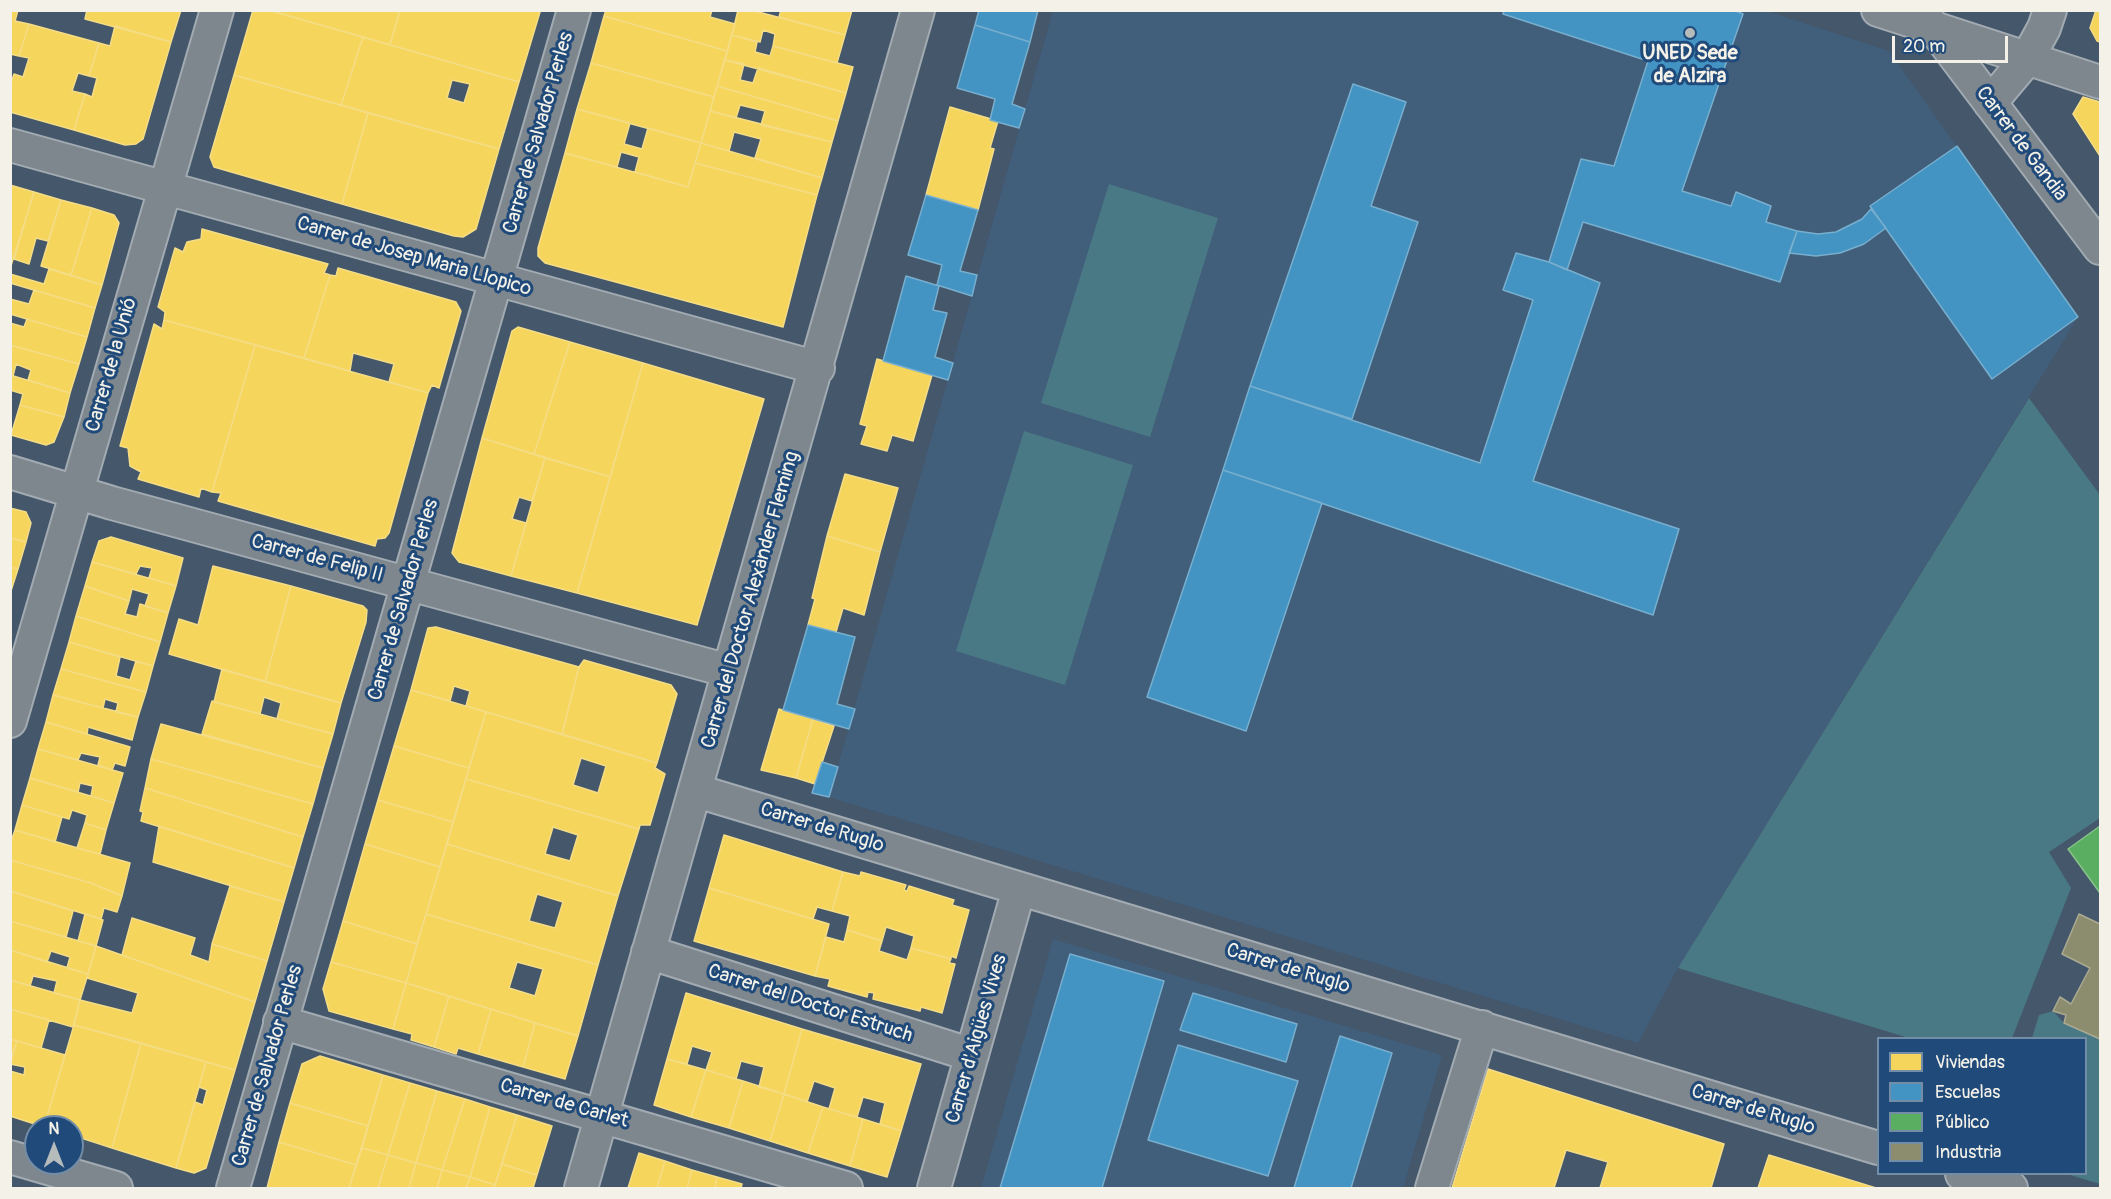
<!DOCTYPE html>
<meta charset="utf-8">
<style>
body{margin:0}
#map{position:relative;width:2111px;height:1199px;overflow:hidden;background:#44576b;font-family:Pangolin,sans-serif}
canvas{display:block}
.frame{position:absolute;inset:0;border:12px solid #f4f1e8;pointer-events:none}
.legend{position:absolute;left:1877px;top:1037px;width:210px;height:138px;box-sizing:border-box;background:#1f4a7a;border:2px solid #748da6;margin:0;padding:8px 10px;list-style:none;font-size:18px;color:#f4f1e8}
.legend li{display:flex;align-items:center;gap:12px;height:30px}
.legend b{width:30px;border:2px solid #748da6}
.north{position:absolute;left:24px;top:1115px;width:60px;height:60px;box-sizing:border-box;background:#1f4a7a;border:2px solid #748da6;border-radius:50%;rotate:0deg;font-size:16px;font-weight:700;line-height:24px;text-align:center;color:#f4f1e8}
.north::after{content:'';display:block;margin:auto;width:21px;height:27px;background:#b6bbbc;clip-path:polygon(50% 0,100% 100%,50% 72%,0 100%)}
.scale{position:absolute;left:1892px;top:36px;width:116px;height:27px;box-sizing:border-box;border:3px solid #f4f1e8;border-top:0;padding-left:8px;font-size:18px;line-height:21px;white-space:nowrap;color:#f4f1e8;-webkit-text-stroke:4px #1f4a7a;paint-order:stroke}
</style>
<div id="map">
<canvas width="2111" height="1199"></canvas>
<div class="frame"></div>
<ul class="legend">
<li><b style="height:16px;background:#f6d55c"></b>Viviendas</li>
<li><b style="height:16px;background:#4393c3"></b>Escuelas</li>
<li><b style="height:16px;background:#5aae61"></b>Público</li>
<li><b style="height:16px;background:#8c8c6e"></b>Industria</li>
</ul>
<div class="north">N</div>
<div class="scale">20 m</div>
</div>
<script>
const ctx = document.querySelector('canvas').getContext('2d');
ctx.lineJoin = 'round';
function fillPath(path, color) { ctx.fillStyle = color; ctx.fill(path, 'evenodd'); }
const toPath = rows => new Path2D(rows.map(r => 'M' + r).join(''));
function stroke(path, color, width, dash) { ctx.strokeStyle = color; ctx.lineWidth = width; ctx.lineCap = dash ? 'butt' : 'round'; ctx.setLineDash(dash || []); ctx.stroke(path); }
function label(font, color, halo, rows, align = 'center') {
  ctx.font = font + ' Pangolin,sans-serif'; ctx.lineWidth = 6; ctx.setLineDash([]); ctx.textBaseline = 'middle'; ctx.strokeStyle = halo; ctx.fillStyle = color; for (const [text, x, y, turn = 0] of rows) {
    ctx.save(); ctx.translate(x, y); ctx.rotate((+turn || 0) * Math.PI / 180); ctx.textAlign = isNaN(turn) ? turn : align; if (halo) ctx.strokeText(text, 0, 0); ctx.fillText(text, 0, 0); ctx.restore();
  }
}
fillPath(toPath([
 [1053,11,1767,11,1889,51,2078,317,1678,968,1638,1043,829,797],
 [1053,939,1442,1055,1403,1188,981,1188]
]), '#415e7b');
fillPath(toPath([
 [1109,184,1218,218,1150,437,1041,403],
 [2029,398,2100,495,2100,818,2049,852,2071,888,2012,1038,1909,1038,1678,968],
 [1024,431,1133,465,1065,685,956,651],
 [2053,1011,2064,1023,2100,1039,2100,1184,2067,1174,2086,1174,2086,1038,2032,1038,2039,1015]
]), '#4a7986');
const homes = toPath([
 [10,10,18,10,15,21,29,24,19,56,10,54,10,10],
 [87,10,181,10,171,42,85,19,87,10],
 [253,10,268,10,363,37,341,105,234,75,253,10],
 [268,10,400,10,390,45,268,10],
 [400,10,536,10,540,12,519,82,390,45,400,10],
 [606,10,712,10,710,17,735,24,727,51,604,16,606,10],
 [738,10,751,10,845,35,837,63,773,46,775,34,763,30,760,42,732,35,738,10],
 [781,10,852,10,845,35,779,17,781,10],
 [2096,10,2100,10,2100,42,2097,41,2090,28,2096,10],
 [604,16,727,51,714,97,591,63,604,16],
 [29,24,99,43,89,76,78,73,72,91,85,94,74,130,10,112,10,86,14,74,23,77,29,58,19,56,29,24],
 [115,26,171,42,143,139,136,144,125,145,74,130,85,94,92,97,97,78,89,76,99,43,110,46,115,26],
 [732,35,757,42,755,52,770,56,773,46,853,67,846,93,725,60,732,35],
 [363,37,519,82,499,149,341,105,363,37],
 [452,80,470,84,464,103,447,98,452,80],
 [725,60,744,64,740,80,753,83,758,68,846,93,838,121,717,86,725,60],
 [591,63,714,97,701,143,577,109,591,63],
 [234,75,368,113,342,204,214,167,210,157,234,75],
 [717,86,838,121,832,142,761,125,765,111,740,105,736,118,710,111,717,86],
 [2083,97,2100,102,2100,156,2073,114,2083,97],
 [950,107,998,121,990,148,994,149,978,210,926,195,950,107],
 [577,109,630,123,624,144,642,149,648,128,701,143,688,187,635,172,639,157,621,152,617,167,565,153,577,109],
 [710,111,832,142,822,178,755,158,761,139,734,132,729,151,701,143,710,111],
 [368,113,499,149,476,229,463,237,454,236,342,204,368,113],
 [701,143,822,178,817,195,695,163,701,143],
 [565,153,688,187,695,163,817,195,783,327,545,263,538,256,538,248,565,153],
 [10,185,34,192,10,269,10,185],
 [34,192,61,200,48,241,36,238,29,264,14,259,34,192],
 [61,200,92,208,71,275,41,266,61,200],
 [92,208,114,215,119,223,102,285,71,275,92,208],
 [202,229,328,264,324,273,330,275,304,358,164,320,165,312,158,307,175,248,183,252,187,242,201,239,202,229],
 [338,268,456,302,461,311,439,388,432,385,428,393,389,382,394,364,353,353,350,371,304,358,330,275,336,276,338,268],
 [49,269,102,285,95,308,10,283,10,274,44,284,49,269],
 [34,290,95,308,87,337,10,314,10,299,29,304,34,290],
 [27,319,87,337,79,364,10,345,10,323,24,327,27,319],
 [164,320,255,345,212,492,201,488,199,497,138,479,141,472,130,466,128,448,120,446,154,324,162,329,164,320],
 [518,327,570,342,534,454,482,438,512,331,518,327],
 [570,342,643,363,610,477,534,454,570,342],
 [10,345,79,364,70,393,28,380,31,370,16,364,13,376,10,375,10,345],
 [255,345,428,393,389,533,385,538,377,539,375,546,218,501,221,493,212,492,255,345],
 [877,359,932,375,913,441,892,435,887,451,861,444,867,426,860,424,877,359],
 [643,363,764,399,697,625,577,593,643,363],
 [10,375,70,393,64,417,20,405,23,394,10,390,10,375],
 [20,405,64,417,54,442,46,445,11,435,20,405],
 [482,438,545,458,532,501,519,497,512,519,526,523,511,576,459,562,452,553,482,438],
 [545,458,610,477,577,593,511,576,545,458],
 [845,474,898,488,880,552,827,536,845,474],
 [10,508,26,512,31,523,26,542,10,538,10,508],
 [827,536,880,552,864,615,843,608,836,632,808,625,815,599,812,598,827,536],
 [111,537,183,558,176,586,149,578,152,568,140,566,136,574,92,562,99,541,111,537],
 [10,538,26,542,18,569,10,567,10,538],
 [92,562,176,586,168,613,145,606,149,594,132,589,129,601,85,586,92,562],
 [213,566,291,586,265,682,169,654,179,619,198,625,213,566],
 [10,567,18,569,10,594,10,567],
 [85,586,129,601,125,614,137,617,140,604,168,613,160,642,76,616,85,586],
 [291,586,363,606,367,610,366,622,341,703,265,682,291,586],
 [76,616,160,642,153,666,69,642,76,616],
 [436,627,579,667,562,734,466,706,470,691,454,686,450,701,411,690,428,628,436,627],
 [69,642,120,657,116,676,130,680,136,661,153,666,146,692,61,669,69,642],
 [584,660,671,685,677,694,657,763,562,734,579,667,584,660],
 [61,669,146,692,138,717,116,712,118,703,105,699,103,708,53,695,61,669],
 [222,669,341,703,333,734,277,719,281,703,264,697,260,714,214,702,222,669],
 [411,690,486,712,469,768,394,746,411,690],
 [53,695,138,717,132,740,88,727,87,734,46,722,53,695],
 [212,701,333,734,323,768,202,734,212,701],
 [779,709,813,719,796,778,761,770,779,709],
 [486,712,657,763,655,768,665,774,650,825,640,825,639,829,466,779,486,712],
 [581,758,606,766,598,793,573,785,581,758],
 [813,719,834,726,815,784,796,778,813,719],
 [46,722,130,747,125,766,115,763,112,770,98,765,100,757,81,753,78,760,38,749,46,722],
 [161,724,323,768,313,804,151,759,161,724],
 [394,746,469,768,453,822,378,800,394,746],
 [38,749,123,773,114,803,91,796,93,786,80,783,78,792,30,778,38,749],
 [151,759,313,804,303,837,145,788,151,759],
 [30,778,114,803,106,830,85,823,87,815,72,810,69,819,22,805,30,778],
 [466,779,639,829,618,896,447,844,466,779],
 [553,827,578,835,570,861,545,854,553,827],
 [145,788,303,837,294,868,141,821,143,812,140,811,145,788],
 [378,800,453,822,440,867,365,844,378,800],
 [22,805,62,817,55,842,15,830,22,805],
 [85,823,106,830,100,854,77,848,85,823],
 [159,826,294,868,284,902,153,862,159,826],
 [15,830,130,863,122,896,91,883,10,860,10,844,15,830],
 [724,835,843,872,832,911,817,907,813,919,709,888,724,835],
 [365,844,440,867,417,944,343,921,365,844],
 [447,844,618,896,598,965,426,914,447,844],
 [537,894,563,902,555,928,529,921,537,894],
 [10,860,91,883,122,896,117,912,104,908,101,919,10,891,10,860],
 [843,872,860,876,861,872,906,885,904,890,907,891,909,886,954,900,952,905,969,910,956,958,951,956,951,959,911,948,914,936,886,927,882,941,847,930,850,916,832,911,843,872],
 [230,886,284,902,267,961,212,944,230,886],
 [709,888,829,924,815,976,694,941,709,888],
 [10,891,73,911,66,937,10,921,10,891],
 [85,914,103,920,96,946,78,941,85,914],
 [426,914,598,965,578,1036,406,983,426,914],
 [517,962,543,969,535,996,509,988,517,962],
 [132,918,195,938,190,955,209,962,212,944,267,961,255,1002,122,955,132,918],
 [10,921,96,946,88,974,67,968,70,957,51,951,47,962,10,950,10,921],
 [343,921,417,944,406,983,331,962,343,921],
 [847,930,882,941,879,951,907,960,911,948,951,959,949,963,955,964,942,1013,921,1007,920,1011,873,999,874,993,868,992,867,997,828,986,830,979,815,976,826,937,844,942,847,930],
 [96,946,255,1002,235,1070,74,1025,80,1000,132,1013,138,993,87,978,96,946],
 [10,950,88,974,80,1000,54,993,57,981,33,976,30,986,10,980,10,950],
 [331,962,406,983,393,1029,329,1011,323,989,331,962],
 [10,980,80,1000,73,1027,10,1009,10,980],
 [406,983,449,996,434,1047,411,1040,412,1034,393,1029,406,983],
 [686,993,802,1029,784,1094,759,1087,764,1067,741,1061,736,1079,706,1070,712,1052,692,1046,687,1064,667,1059,686,993],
 [449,996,491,1009,478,1054,458,1048,456,1054,434,1047,449,996],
 [10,1009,49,1020,41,1048,10,1039,10,1009],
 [491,1009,535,1023,523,1067,478,1054,491,1009],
 [535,1023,578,1036,565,1079,523,1067,535,1023],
 [74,1025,141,1043,112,1148,72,1135,72,1127,44,1127,74,1025],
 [802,1029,921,1064,901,1131,880,1124,885,1103,863,1097,857,1117,829,1109,835,1088,814,1081,807,1102,784,1094,802,1029],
 [10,1039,17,1041,10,1062,10,1039],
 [17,1041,65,1055,44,1127,10,1116,10,1071,24,1075,25,1067,10,1064,17,1041],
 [141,1043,206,1062,176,1168,112,1148,141,1043],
 [320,1056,383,1075,368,1126,290,1103,302,1064,320,1056],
 [667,1059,706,1070,691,1117,654,1105,667,1059],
 [206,1062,235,1070,206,1168,194,1173,176,1168,195,1102,203,1105,207,1090,199,1087,206,1062],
 [1488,1069,1724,1144,1711,1188,1600,1188,1608,1162,1566,1150,1554,1188,1452,1188,1488,1069],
 [706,1070,743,1081,729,1128,691,1117,706,1070],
 [383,1075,410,1083,388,1155,362,1148,383,1075],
 [743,1081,784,1094,770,1141,729,1128,743,1081],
 [410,1083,437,1091,416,1163,388,1155,410,1083],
 [437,1091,465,1099,442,1170,416,1163,437,1091],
 [784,1094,823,1107,808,1153,770,1141,784,1094],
 [465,1099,490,1107,470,1177,442,1170,465,1099],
 [290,1103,368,1126,356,1165,279,1142,290,1103],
 [490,1107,517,1115,495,1185,470,1177,490,1107],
 [823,1107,863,1119,850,1166,808,1153,823,1107],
 [517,1115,552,1126,537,1175,502,1164,517,1115],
 [863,1119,901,1131,887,1177,850,1166,863,1119],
 [279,1142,356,1165,349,1188,267,1188,279,1142],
 [362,1148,388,1155,378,1188,349,1188,362,1148],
 [639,1153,665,1161,657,1188,628,1188,639,1153],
 [388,1155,416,1163,409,1188,378,1188,388,1155],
 [1769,1155,1876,1188,1758,1188,1769,1155],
 [665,1161,692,1170,687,1188,657,1188,665,1161],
 [416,1163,442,1170,437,1188,409,1188,416,1163],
 [502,1164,537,1175,533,1188,494,1188,502,1164],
 [442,1170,470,1177,466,1188,437,1188,442,1170],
 [692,1170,717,1177,715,1188,687,1188,692,1170],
 [470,1177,495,1185,494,1188,466,1188,470,1177],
 [717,1177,742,1184,741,1188,715,1188,717,1177]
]);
fillPath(homes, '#f6d55c');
stroke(homes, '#f5dd86', 1.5);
const schools = toPath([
 [979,10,1038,10,1030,42,975,25,979,10],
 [1504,10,1734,10,1743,14,1682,191,1731,206,1736,192,1771,206,1766,222,1797,231,1780,282,1583,222,1567,270,1549,262,1581,159,1614,166,1648,61,1503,14,1504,10],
 [975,25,1030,42,1012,104,1025,109,1019,128,990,120,995,99,957,88,975,25],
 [1353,84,1406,102,1371,206,1418,222,1352,419,1250,386,1353,84],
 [1957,146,2078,317,1992,379,1870,206,1957,146],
 [926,195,978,210,960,271,977,275,972,296,937,285,942,265,908,255,926,195],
 [1871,209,1886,228,1864,244,1840,253,1816,256,1789,253,1797,231,1818,234,1836,232,1862,219,1871,209],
 [1516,253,1549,262,1600,283,1533,481,1679,529,1653,615,1223,470,1250,386,1480,463,1533,300,1503,290,1516,253],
 [906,276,939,286,933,310,947,313,935,357,953,363,948,380,883,361,906,276],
 [1223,470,1322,503,1246,731,1147,697,1223,470],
 [808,625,855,637,837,704,855,709,849,729,783,710,808,625],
 [822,762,838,767,829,797,812,793,822,762],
 [1070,954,1164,981,1102,1188,1000,1188,1070,954],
 [1193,993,1297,1024,1286,1062,1180,1030,1193,993],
 [1340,1036,1392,1053,1351,1188,1294,1188,1340,1036],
 [1178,1045,1298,1081,1268,1176,1148,1140,1178,1045]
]);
fillPath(schools, '#4393c3');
stroke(schools, '#78afce', 1.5);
const public = toPath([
 [2100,826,2100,893,2068,849,2100,826]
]);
fillPath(public, '#5aae61');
stroke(public, '#88c28a', 1.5);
const industry = toPath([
 [2079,914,2100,924,2100,1039,2064,1023,2066,1015,2053,1011,2060,997,2071,1004,2090,968,2062,954,2079,914]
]);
fillPath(industry, '#8c8c6e');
stroke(industry, '#abaa93', 1.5);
const street = toPath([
 [1878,10,2100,82],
 [1920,10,2100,248],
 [1990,103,2027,59,2044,28,2050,10],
 [10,145,818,368],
 [10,472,112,503,729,671],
 [10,721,217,10],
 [697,791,1878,1148],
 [648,952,972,1055],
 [280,1022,846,1188],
 [10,1157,116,1188],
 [1962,1174,2011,1188],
 [233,1188,574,10],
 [581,1188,918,10],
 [934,1188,1019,889],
 [1432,1188,1482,1027]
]);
stroke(street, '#a3abb2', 36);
stroke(street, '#7e878e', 32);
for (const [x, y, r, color] of [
 [1690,33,6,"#b6bbbc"]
]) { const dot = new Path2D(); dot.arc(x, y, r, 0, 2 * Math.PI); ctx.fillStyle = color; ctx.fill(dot); stroke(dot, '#1f4a7a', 2); }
label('bold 20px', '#f4f1e8', '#1f4a7a', [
 ["UNED Sede",1690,54],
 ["de Alzira",1690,77]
]);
label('20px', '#f4f1e8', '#1f4a7a', [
 ["Carrer de Salvador Perles",539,133,-74],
 ["Carrer de Gandia",2021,144,53],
 ["Carrer de Josep Maria Llopico",414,257,16],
 ["Carrer de la Unió",112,365,-74],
 ["Carrer de Felip II",317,559,15],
 ["Carrer de Salvador Perles",404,600,-74],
 ["Carrer del Doctor Alexànder Fleming",751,600,-74],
 ["Carrer de Ruglo",822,828,17],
 ["Carrer de Ruglo",1288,969,17],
 ["Carrer del Doctor Estruch",810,1004,18],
 ["Carrer d'Aigües Vives",977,1039,-74],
 ["Carrer de Salvador Perles",268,1066,-74],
 ["Carrer de Carlet",564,1104,16],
 ["Carrer de Ruglo",1753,1110,17]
]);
</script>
